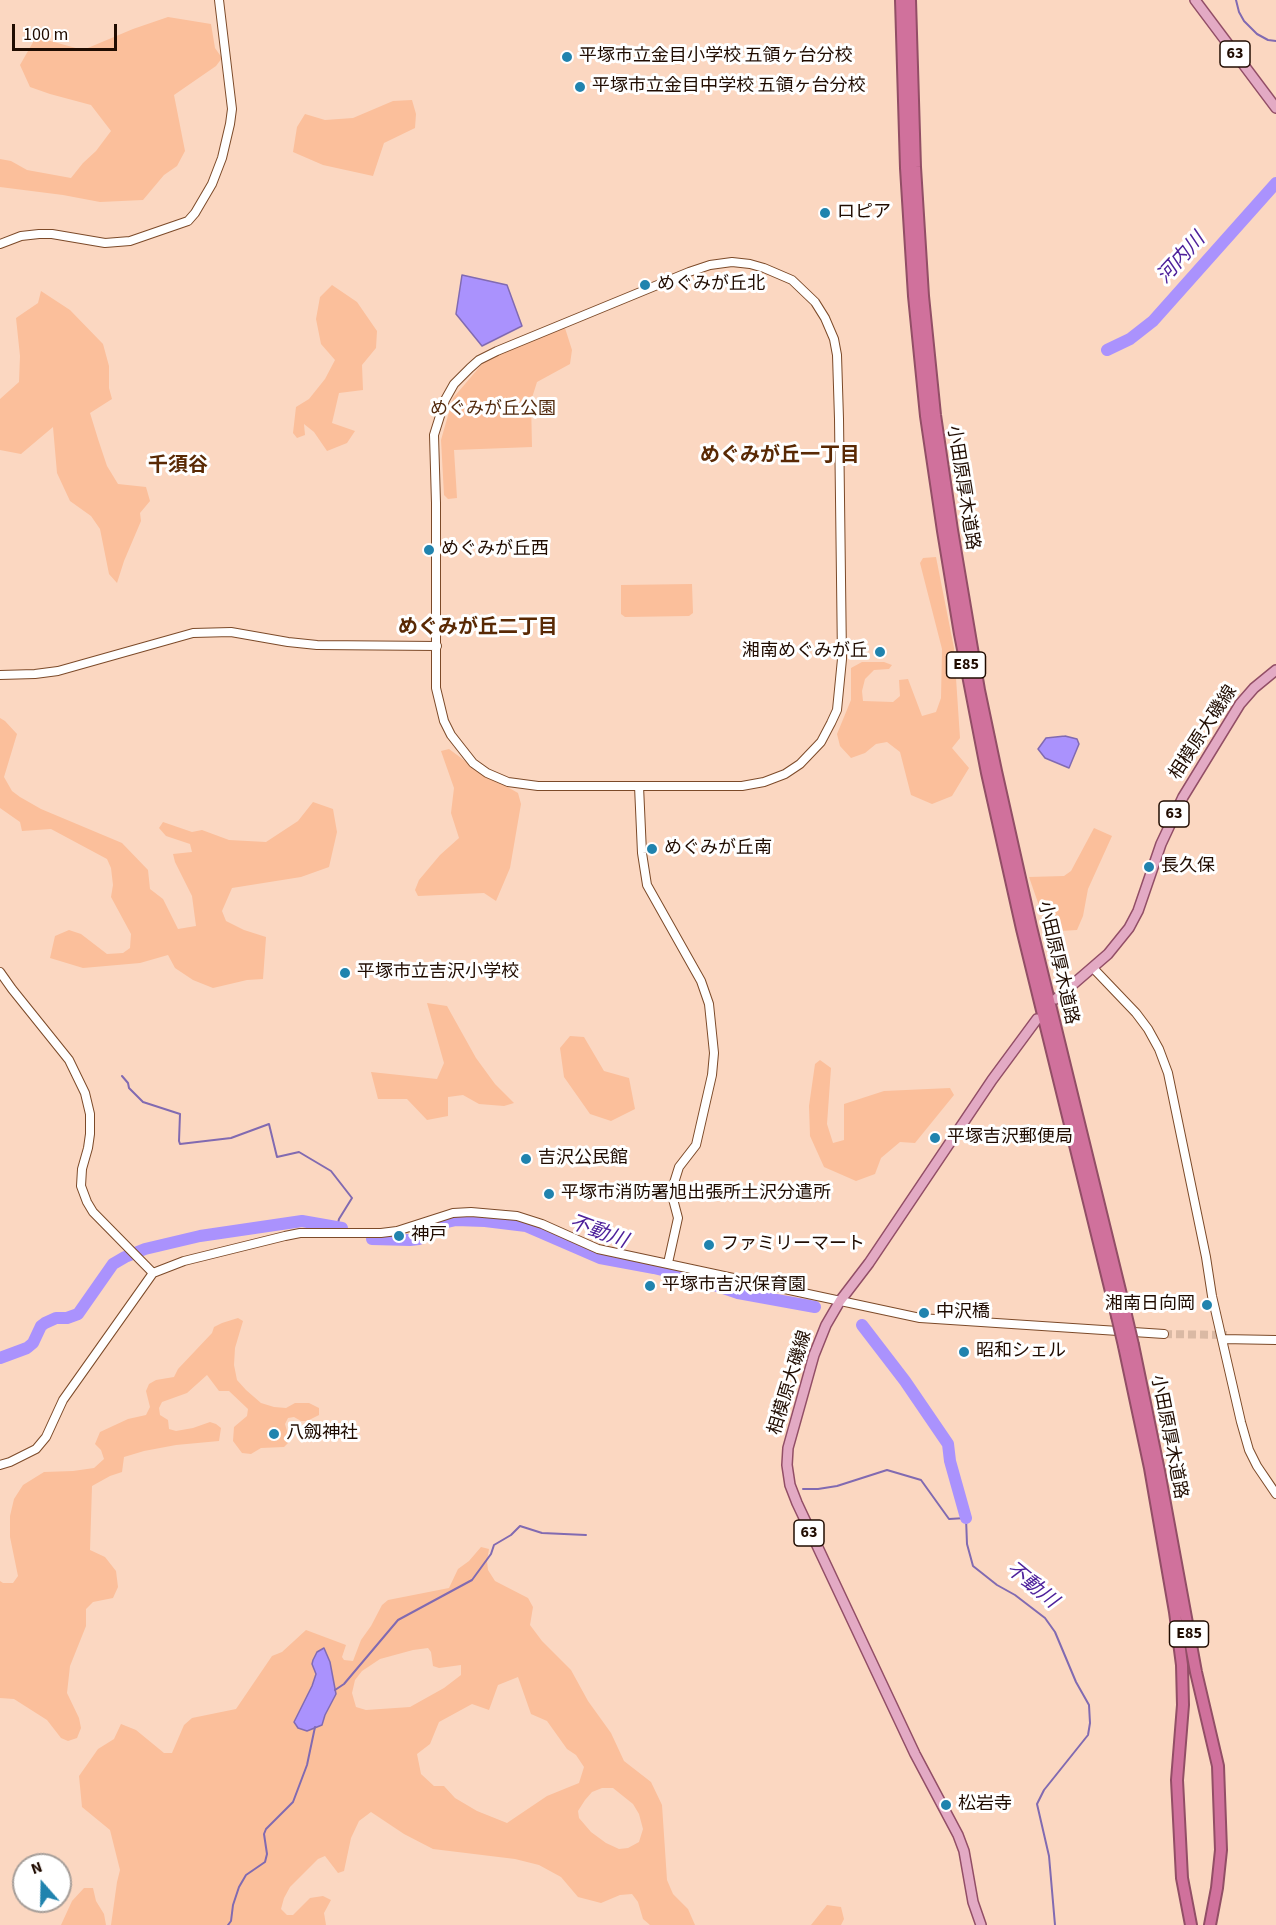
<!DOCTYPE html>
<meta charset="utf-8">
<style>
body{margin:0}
#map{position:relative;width:1276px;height:1925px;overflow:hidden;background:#fbd7c1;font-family:"Source Sans 3",sans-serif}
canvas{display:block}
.north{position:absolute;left:12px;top:1853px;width:60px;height:60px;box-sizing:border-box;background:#fff;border:2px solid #a69e99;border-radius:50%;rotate:340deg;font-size:16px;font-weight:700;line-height:24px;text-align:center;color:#200c01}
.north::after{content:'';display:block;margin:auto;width:21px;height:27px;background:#2083ae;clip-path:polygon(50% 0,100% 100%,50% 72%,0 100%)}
.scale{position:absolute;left:12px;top:24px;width:105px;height:27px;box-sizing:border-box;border:3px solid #200c01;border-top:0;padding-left:8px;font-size:18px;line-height:21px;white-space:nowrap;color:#200c01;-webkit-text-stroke:4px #fff;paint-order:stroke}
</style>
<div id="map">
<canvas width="1276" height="1925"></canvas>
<div class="north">N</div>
<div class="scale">100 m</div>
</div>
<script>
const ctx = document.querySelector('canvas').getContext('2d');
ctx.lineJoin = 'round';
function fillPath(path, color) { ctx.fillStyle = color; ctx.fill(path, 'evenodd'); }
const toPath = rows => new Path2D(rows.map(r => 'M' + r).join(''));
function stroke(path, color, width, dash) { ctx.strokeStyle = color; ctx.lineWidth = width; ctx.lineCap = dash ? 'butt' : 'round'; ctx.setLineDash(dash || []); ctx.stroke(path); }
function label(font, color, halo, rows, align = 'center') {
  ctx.font = font + ' "Source Sans 3","Noto Sans JP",sans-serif'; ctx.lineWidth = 6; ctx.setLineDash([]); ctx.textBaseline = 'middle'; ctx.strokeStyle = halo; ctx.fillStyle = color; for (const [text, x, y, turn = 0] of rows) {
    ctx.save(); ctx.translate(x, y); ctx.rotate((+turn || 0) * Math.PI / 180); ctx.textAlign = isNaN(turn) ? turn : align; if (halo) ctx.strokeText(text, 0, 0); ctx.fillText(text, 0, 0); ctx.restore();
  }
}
fillPath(toPath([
 [168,17,211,24,215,48,222,58,216,66,174,95,185,151,177,166,164,175,143,200,100,202,63,195,0,187,0,159,11,161,27,170,71,178,83,163,96,151,111,131,91,105,50,94,30,87,20,65,36,37,83,50,133,29],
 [412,100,416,114,415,128,384,143,373,176,323,165,293,152,297,127,305,114,325,120,353,118,393,101],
 [332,285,357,302,377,331,376,348,362,365,363,390,339,393,332,423,355,431,347,443,327,451,314,432,304,424,305,435,297,438,293,433,296,407,309,399,325,379,335,360,321,344,316,319,320,297],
 [41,291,70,310,103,344,109,366,109,388,112,399,90,413,98,439,107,466,118,484,146,487,150,501,140,513,141,521,124,561,117,583,109,574,100,529,91,516,70,501,57,473,53,427,21,454,0,450,0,399,19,382,20,356,16,318,38,303],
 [565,328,572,350,570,364,537,382,531,401,532,447,454,450,457,498,448,499,444,495,441,440,453,398,483,363,500,354],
 [936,557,954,648,960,738,952,748,969,768,952,796,932,804,911,795,900,752,887,742,876,744,865,753,851,758,840,746,837,734,851,700,851,668,862,662,884,662,892,665,889,669,874,670,865,679,862,691,863,701,893,702,900,696,899,680,908,679,922,716,936,712,941,698,942,649,920,563,923,558],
 [692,584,693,613,689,616,625,617,621,614,621,585],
 [0,718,5,721,17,734,4,777,12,791,20,797,41,809,122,843,148,870,150,889,163,899,178,929,196,926,192,896,175,862,173,854,192,852,190,844,166,836,159,828,163,822,192,832,202,830,229,840,266,842,298,821,313,802,333,809,337,832,329,867,301,877,232,888,222,911,226,921,244,930,266,937,263,979,247,980,213,988,193,980,175,968,168,955,140,963,83,968,50,958,55,936,69,930,81,934,107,954,123,953,130,948,131,934,111,897,113,885,111,868,107,859,51,829,22,831,20,822,0,808],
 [449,749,476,769,518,793,521,804,510,868,496,901,484,893,418,896,415,890,419,880,440,855,459,838,451,813,454,788,441,751],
 [1094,828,1112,836,1088,889,1083,916,1077,930,1060,931,1044,920,1029,877,1064,876,1071,871],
 [427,1003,447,1006,476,1058,495,1084,514,1103,504,1106,479,1104,463,1095,448,1097,448,1116,427,1120,407,1099,378,1099,371,1072,437,1079,444,1063],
 [570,1036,584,1037,604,1071,629,1078,635,1109,611,1121,590,1114,564,1077,560,1048],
 [820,1060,831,1068,827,1124,833,1143,844,1140,844,1104,884,1091,950,1088,954,1095,915,1143,900,1142,881,1158,875,1174,856,1181,824,1167,810,1136,809,1106,815,1064],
 [238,1318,243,1321,235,1348,234,1365,237,1380,246,1390,261,1403,274,1407,286,1408,295,1403,309,1403,319,1408,319,1415,307,1421,301,1421,294,1417,288,1418,285,1424,290,1441,284,1447,261,1448,251,1454,242,1453,233,1441,234,1427,247,1416,248,1409,229,1391,219,1391,207,1375,187,1393,162,1402,159,1408,160,1415,168,1420,169,1429,176,1431,193,1428,210,1422,216,1424,221,1428,219,1441,176,1445,144,1451,124,1457,122,1472,110,1476,92,1486,90,1550,105,1557,116,1571,118,1587,113,1598,93,1602,86,1609,86,1626,70,1666,67,1693,79,1718,81,1728,77,1738,68,1741,61,1738,47,1720,14,1699,0,1698,0,1581,3,1583,13,1583,18,1576,10,1537,10,1516,14,1499,23,1485,44,1472,73,1471,94,1468,104,1459,101,1450,95,1444,100,1432,128,1419,146,1415,150,1407,146,1391,149,1384,156,1380,174,1377,178,1369,212,1333,214,1327,222,1323],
 [481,1547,489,1549,487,1561,488,1570,495,1581,528,1598,533,1607,530,1625,542,1641,571,1670,588,1701,611,1733,624,1761,651,1782,662,1805,667,1880,673,1894,688,1909,695,1925,650,1925,643,1919,638,1902,632,1894,620,1895,601,1903,578,1897,561,1877,539,1865,515,1859,433,1849,404,1834,371,1812,359,1821,351,1838,344,1871,338,1873,325,1856,318,1859,290,1887,284,1898,281,1909,287,1915,293,1915,310,1898,323,1896,331,1900,324,1913,326,1925,111,1925,117,1882,120,1870,110,1830,82,1807,79,1776,98,1749,114,1739,121,1724,136,1730,164,1753,172,1753,184,1725,192,1718,236,1709,272,1656,282,1652,306,1630,346,1645,342,1657,344,1660,353,1661,361,1640,371,1626,382,1605,388,1600,449,1588,458,1569,469,1561],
 [428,1648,431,1652,433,1666,439,1668,461,1665,461,1675,444,1688,410,1707,366,1710,356,1707,352,1693,355,1680,362,1671,380,1659,413,1650],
 [325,1651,330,1662,336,1694,325,1715,322,1725,294,1721,312,1686,316,1674,312,1664,313,1660,317,1652],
 [518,1677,531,1714,547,1721,567,1749,576,1755,584,1767,579,1783,547,1796,507,1823,477,1811,455,1798,444,1786,434,1786,421,1774,417,1754,430,1744,439,1722,472,1704,489,1710,498,1685],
 [602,1788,613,1788,633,1804,639,1814,643,1829,639,1842,628,1848,619,1849,606,1843,591,1832,579,1818,578,1811,585,1800,592,1792],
 [84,1888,93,1888,96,1901,104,1914,106,1925,61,1925,72,1901],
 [827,1905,841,1907,844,1919,841,1925,811,1925]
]), '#fbbf9b');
const water = toPath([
 [462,275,507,285,522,326,482,346,456,314,462,275],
 [1065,736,1077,739,1079,744,1069,768,1045,758,1038,749,1046,738,1065,736],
 [324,1648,330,1662,336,1694,325,1715,322,1725,307,1731,298,1728,294,1722,312,1686,316,1674,312,1664,313,1660,317,1652,324,1648]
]);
fillPath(water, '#aa92fd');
stroke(water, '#816ab1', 1.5);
stroke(toPath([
 [1236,0,1239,12,1244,21,1257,34,1268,40,1276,41],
 [122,1076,128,1083,129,1088,143,1102,180,1114,179,1141,180,1144,231,1138,269,1124,277,1157,299,1152,331,1171,352,1198,339,1219,337,1227],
 [803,1489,818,1489,837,1486,887,1470,921,1480,949,1519,966,1518,967,1544,973,1566,997,1585,1015,1595,1045,1618,1055,1632,1076,1682,1089,1705,1090,1723,1088,1735,1044,1790,1037,1804,1049,1856,1055,1925],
 [335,1690,344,1684,398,1620,472,1580,491,1554,494,1545,511,1535,520,1526,542,1533,586,1535],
 [228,1925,231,1921,233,1905,239,1887,246,1875,265,1862,267,1854,264,1834,266,1829,293,1802,307,1765,315,1727]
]), '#816ab1', 2);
stroke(toPath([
 [1107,350,1130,339,1153,321,1276,183],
 [372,1239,410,1240,419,1239,428,1235,443,1223,456,1220,485,1221,526,1226,600,1258,654,1268,691,1277,738,1293,815,1307],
 [862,1325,905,1381,948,1444,950,1461,966,1518],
 [0,1358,27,1348,33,1343,41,1326,45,1323,56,1318,67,1318,78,1314,113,1264,125,1257,145,1249,200,1236,302,1221,342,1228]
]), '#aa92fd', 12);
stroke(toPath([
 [1164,1334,1227,1335]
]), '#dab9a4', 8, [8, 4]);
const minor = toPath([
 [0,244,21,236,39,234,52,234,105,243,130,241,188,221,195,213,212,184,222,158,230,124,232,109,219,0],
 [732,262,750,264,764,268,792,280,815,302,825,318,834,339,837,355,839,419,842,659,837,710,831,723,821,742,800,764,785,774,764,782,742,786,538,786,508,782,487,773,473,763,451,735,444,721,436,688,436,503,434,435,445,400,454,384,470,368,479,360,497,351,689,272,710,265,732,262],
 [0,675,35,674,58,671,193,633,231,632,288,642,317,645,437,646],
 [639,786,642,853,647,885,701,981,709,1004,714,1053,712,1075,696,1145,679,1167,673,1186,673,1199,678,1218,668,1263],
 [1093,968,1136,1013,1148,1029,1159,1049,1168,1073,1206,1257,1212,1296,1241,1422,1249,1450,1257,1466,1276,1494],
 [0,972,12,989,69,1060,85,1093,90,1114,90,1134,88,1148,82,1169,81,1186,87,1202,93,1212,153,1273],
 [1222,1339,1276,1340],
 [0,1465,10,1462,36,1449,46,1437,63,1400,153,1273,184,1261,285,1236,300,1233,381,1233,397,1231,453,1213,471,1212,517,1216,542,1224,598,1249,920,1318,1164,1334]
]);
const major = toPath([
 [1195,0,1276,108],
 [1056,999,1108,954,1129,928,1138,911,1161,844,1183,797,1240,704,1254,688,1276,670],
 [981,1925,973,1902,964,1851,958,1835,915,1754,797,1503,790,1485,787,1465,788,1448,814,1355,826,1325,840,1301,869,1263,992,1080,1037,1019]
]);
const highway = toPath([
 [901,0,906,168,914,296,926,416,943,531,960,634,987,773,1022,929,1117,1316],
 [910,0,915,167,923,296,935,415,952,530,979,690,996,771,1031,927,1126,1315],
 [1133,1345,1159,1471,1196,1672,1218,1766,1221,1850,1217,1888,1210,1925],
 [1124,1346,1150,1468,1175,1612,1182,1665,1183,1705,1177,1780,1182,1878,1191,1925]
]);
stroke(minor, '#7c4a29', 10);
stroke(major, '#924e66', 12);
stroke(highway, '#924e66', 14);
stroke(minor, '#fff', 8);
stroke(major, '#e3aac4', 9);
stroke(highway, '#d0719c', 10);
const highwayBridge = toPath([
 [1126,1315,1133,1345],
 [1117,1316,1124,1346]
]);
stroke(highwayBridge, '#924e66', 14, []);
stroke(highwayBridge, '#d0719c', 10);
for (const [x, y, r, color] of [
 [567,57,6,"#2083ae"],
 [580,87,6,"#2083ae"],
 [825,213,6,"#2083ae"],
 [645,285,6,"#2083ae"],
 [429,550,6,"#2083ae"],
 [880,652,6,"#2083ae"],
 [652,849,6,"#2083ae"],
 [1149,867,6,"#2083ae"],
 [345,973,6,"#2083ae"],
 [935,1138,6,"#2083ae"],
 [526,1159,6,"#2083ae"],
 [549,1194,6,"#2083ae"],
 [399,1236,6,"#2083ae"],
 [709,1245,6,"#2083ae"],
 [650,1286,6,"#2083ae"],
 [1207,1305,6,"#2083ae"],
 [924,1313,6,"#2083ae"],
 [964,1352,6,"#2083ae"],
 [274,1434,6,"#2083ae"],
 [946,1805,6,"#2083ae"]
]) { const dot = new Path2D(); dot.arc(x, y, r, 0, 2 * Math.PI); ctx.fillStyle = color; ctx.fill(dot); stroke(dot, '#fff', 2); }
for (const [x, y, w] of [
 [1235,54,30],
 [966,665,39],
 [1174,814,30],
 [809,1533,30],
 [1189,1634,39]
]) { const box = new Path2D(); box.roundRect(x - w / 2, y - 13, w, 26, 4.5); ctx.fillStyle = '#fff'; ctx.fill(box); stroke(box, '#200c01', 1.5); }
label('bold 16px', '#200c01', null, [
 ["63",1235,54],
 ["E85",966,665],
 ["63",1174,814],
 ["63",809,1533],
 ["E85",1189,1634]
]);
label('18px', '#200c01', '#fff', [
 ["平塚市立金目小学校 五領ヶ台分校",579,57],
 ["平塚市立金目中学校 五領ヶ台分校",592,87],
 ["ロピア",837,213],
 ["めぐみが丘北",657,285],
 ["めぐみが丘西",441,550],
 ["湘南めぐみが丘",868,652,"right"],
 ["めぐみが丘南",664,849],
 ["長久保",1161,867],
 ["平塚市立吉沢小学校",357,973],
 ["平塚吉沢郵便局",947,1138],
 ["吉沢公民館",538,1159],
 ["平塚市消防署旭出張所土沢分遣所",561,1194],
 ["神戸",411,1236],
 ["ファミリーマート",721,1245],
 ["平塚市吉沢保育園",662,1286],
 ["湘南日向岡",1195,1305,"right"],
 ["中沢橋",936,1313],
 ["昭和シェル",976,1352],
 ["八劔神社",286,1434],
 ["松岩寺",958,1805]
], 'left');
label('18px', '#532b0e', '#fff', [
 ["めぐみが丘公園",493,410]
]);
label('18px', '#200c01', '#fff', [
 ["小田原厚木道路",962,488,81],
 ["相模原大磯線",1204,733,-57],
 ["小田原厚木道路",1057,963,77],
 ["相模原大磯線",791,1383,-73],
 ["小田原厚木道路",1168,1437,79]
]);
label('italic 20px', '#4e219b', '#fff', [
 ["河内川",1182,259,-48],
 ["不動川",598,1233,20],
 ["不動川",1031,1586,39]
]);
label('bold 20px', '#592904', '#fff', [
 ["めぐみが丘一丁目",780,457],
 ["千須谷",178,467],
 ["めぐみが丘二丁目",478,629]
]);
</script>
